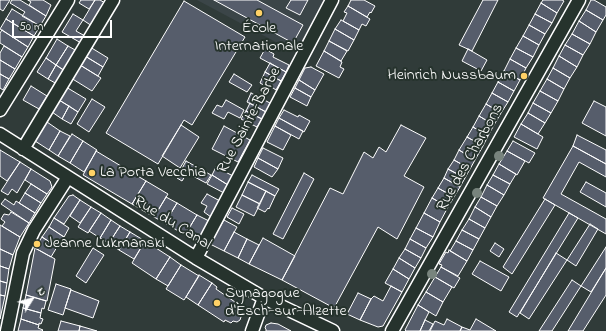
<!DOCTYPE html>
<meta charset="utf-8">
<style>
body{margin:0}
#map{position:relative;width:606px;height:331px;overflow:hidden;background:#303b39;font-family:"Indie Flower",sans-serif}
canvas{display:block}
.north{position:absolute;left:12px;top:279px;width:40px;height:40px;-webkit-text-stroke:3px #26332d;paint-order:stroke;rotate:53deg;font-size:11px;font-weight:700;line-height:16px;text-align:center;color:#fff}
.north::after{content:'';display:block;margin:auto;width:14px;height:18px;background:#fff;clip-path:polygon(50% 0,100% 100%,50% 72%,0 100%)}
.scale{position:absolute;left:12px;top:20px;width:100px;height:18px;box-sizing:border-box;border:2px solid #fff;border-top:0;padding-left:5px;font-size:12px;line-height:14px;white-space:nowrap;color:#fff;-webkit-text-stroke:3px #26332d;paint-order:stroke}
</style>
<div id="map">
<canvas width="606" height="331"></canvas>
<div class="north">N</div>
<div class="scale">50 m</div>
</div>
<script>
const ctx = document.querySelector('canvas').getContext('2d');
ctx.lineJoin = 'round';
function fillPath(path, color) { ctx.fillStyle = color; ctx.fill(path, 'evenodd'); }
const toPath = rows => new Path2D(rows.map(r => 'M' + r).join(''));
function stroke(path, color, width, dash) { ctx.strokeStyle = color; ctx.lineWidth = width; ctx.lineCap = dash ? 'butt' : 'round'; ctx.setLineDash(dash || []); ctx.stroke(path); }
function label(font, color, halo, rows, align = 'center') {
  ctx.font = font + ' "Indie Flower",sans-serif'; ctx.lineWidth = 4; ctx.setLineDash([]); ctx.textBaseline = 'middle'; ctx.strokeStyle = halo; ctx.fillStyle = color; for (const [text, x, y, turn = 0] of rows) {
    ctx.save(); ctx.translate(x, y); ctx.rotate((+turn || 0) * Math.PI / 180); ctx.textAlign = isNaN(turn) ? turn : align; if (halo) ctx.strokeText(text, 0, 0); ctx.fillText(text, 0, 0); ctx.restore();
  }
}
fillPath(toPath([
 [197,0,332,0,302,56]
]), '#3b4548');
const building = toPath([
 [0,0,10,0,3,11,0,9,0,0],
 [12,0,20,0,46,16,40,26,22,16,25,12,10,3,12,0],
 [28,0,43,0,51,5,46,16,29,5,31,2,28,0],
 [81,0,95,0,89,9,79,3,81,0],
 [95,0,100,0,105,3,92,26,83,20,95,0],
 [214,0,257,0,303,25,293,43,214,0],
 [291,0,308,0,300,15,286,8,291,0],
 [351,0,364,0,375,6,371,13,370,12,367,17,348,6,351,0],
 [483,0,498,0,472,51,459,45,483,0],
 [543,0,562,0,564,1,557,13,541,3,543,0],
 [591,0,594,0,606,7,606,15,603,20,586,10,591,0],
 [184,1,245,37,192,125,184,120,158,164,106,133,184,1],
 [541,3,557,13,552,23,535,14,541,3],
 [348,6,370,19,366,26,362,24,359,30,343,21,347,13,344,12,348,6],
 [12,9,40,26,34,36,6,19,12,9],
 [586,10,603,20,596,32,579,21,586,10],
 [73,14,83,20,76,31,85,36,81,43,62,32,73,14],
 [535,14,552,23,545,34,529,25,535,14],
 [6,19,34,36,28,47,0,29,6,19],
 [341,20,359,30,354,40,335,29,341,20],
 [579,21,596,32,590,44,572,34,579,21],
 [529,25,545,34,539,45,523,36,529,25],
 [335,29,354,40,348,51,329,41,335,29],
 [2,30,28,47,22,57,0,43,0,33,2,30],
 [572,34,590,44,583,55,565,45,572,34],
 [523,36,539,45,533,57,516,48,523,36],
 [57,39,68,46,56,65,46,58,57,39],
 [329,41,347,51,341,61,324,51,329,41],
 [565,45,583,55,577,67,559,56,565,45],
 [4,46,22,57,15,69,0,60,0,53,4,46],
 [68,46,77,51,65,71,56,65,68,46],
 [90,47,108,58,103,67,85,56,90,47],
 [516,48,533,57,526,68,510,59,516,48],
 [265,49,274,54,273,57,289,65,286,72,260,58,265,49],
 [468,49,487,60,481,71,462,61,468,49],
 [324,51,342,62,340,67,344,69,339,78,316,66,324,51],
 [85,56,103,67,98,76,80,65,85,56],
 [559,56,577,67,570,78,553,68,559,56],
 [46,58,56,65,48,79,37,72,46,58],
 [510,59,526,68,520,80,504,71,510,59],
 [0,60,15,69,9,79,0,74,0,60],
 [270,63,286,72,281,81,265,72,270,63],
 [56,65,65,71,57,84,48,79,56,65],
 [80,65,101,78,92,91,71,78,80,65],
 [311,67,324,74,315,90,299,80,305,68,311,67],
 [553,68,570,78,564,89,547,79,553,68],
 [504,71,520,80,514,91,498,82,504,71],
 [265,72,281,81,276,90,270,86,269,88,260,83,265,72],
 [0,74,9,79,3,90,0,88,0,74],
 [234,74,252,85,247,92,229,82,234,74],
 [547,79,564,89,558,101,540,91,547,79],
 [299,80,315,90,311,97,295,88,299,80],
 [498,82,514,91,508,102,492,93,498,82],
 [31,86,47,96,39,109,23,100,31,86],
 [66,87,86,99,78,112,59,100,66,87],
 [295,88,311,97,307,106,290,97,295,88],
 [540,91,558,101,551,113,533,103,540,91],
 [251,93,270,103,266,112,247,102,251,93],
 [492,93,508,102,501,113,486,104,492,93],
 [92,99,105,107,89,132,77,124,92,99],
 [59,100,69,106,62,119,52,112,59,100],
 [226,100,244,110,240,118,228,112,224,119,212,113,217,105,222,107,226,100],
 [594,101,606,107,606,136,582,123,594,101],
 [250,103,266,112,262,119,246,111,250,103],
 [533,103,551,113,545,123,528,113,533,103],
 [486,104,501,113,494,125,479,116,486,104],
 [69,106,78,112,71,124,62,119,69,106],
 [284,110,298,117,299,115,310,121,304,132,279,118,284,110],
 [246,111,262,119,257,127,241,119,246,111],
 [528,113,545,123,538,134,521,124,528,113],
 [479,116,494,125,488,136,473,127,479,116],
 [279,118,303,131,299,139,275,126,279,118],
 [47,122,60,131,49,150,35,141,47,122],
 [521,124,543,137,537,149,514,137,521,124],
 [181,125,199,137,180,168,162,156,181,125],
 [401,125,426,138,404,176,424,187,397,239,378,227,334,308,282,280,330,188,343,194,364,152,373,158,379,147,386,152,401,125],
 [224,126,250,140,238,162,212,149,224,126],
 [275,126,291,135,283,150,267,142,275,126],
 [473,127,488,136,483,146,467,137,473,127],
 [60,131,70,136,58,156,49,150,60,131],
 [72,134,83,141,70,163,58,156,72,134],
 [577,135,606,150,606,164,573,146,577,135],
 [467,137,483,146,475,160,459,150,467,137],
 [83,141,97,150,84,172,70,163,83,141],
 [513,141,535,153,529,163,507,151,513,141],
 [573,146,606,164,606,177,579,162,561,194,606,219,606,234,543,198,573,146],
 [263,148,283,158,278,169,258,158,263,148],
 [0,150,20,162,7,181,0,176,0,150],
 [459,150,475,160,470,169,454,160,459,150],
 [96,151,146,181,132,204,83,175,96,151],
 [507,151,525,161,517,175,499,164,507,151],
 [258,158,278,169,272,177,254,167,258,158],
 [454,160,470,169,465,178,448,169,454,160],
 [186,161,211,175,206,183,187,173,182,181,177,178,186,161],
 [20,162,31,169,17,193,12,189,8,195,1,191,20,162],
 [499,164,516,174,510,184,493,175,499,164],
 [216,167,233,176,228,185,212,175,216,167],
 [31,169,50,181,52,187,47,194,25,180,31,169],
 [448,169,465,178,460,187,444,178,448,169],
 [304,173,314,179,283,239,273,234,304,173],
 [212,175,228,185,224,193,207,184,212,175],
 [252,175,279,189,275,196,248,182,252,175],
 [493,175,510,184,504,195,487,185,493,175],
 [444,178,460,187,454,197,438,188,444,178],
 [146,181,168,194,154,217,132,204,146,181],
 [248,182,266,191,260,204,242,195,248,182],
 [586,182,606,193,606,207,580,192,586,182],
 [31,184,47,194,41,203,25,193,31,184],
 [487,185,504,195,497,206,481,197,487,185],
 [438,188,454,197,448,207,432,198,438,188],
 [266,191,275,196,269,209,268,208,265,212,257,208,266,191],
 [25,193,41,203,35,213,19,203,25,193],
 [207,194,220,201,211,217,204,212,207,206,201,203,207,194],
 [73,195,80,200,64,224,54,218,69,196,73,195],
 [242,195,260,204,254,216,236,207,242,195],
 [166,197,177,203,165,223,154,217,166,197],
 [481,197,497,206,491,217,475,207,481,197],
 [432,198,448,207,440,222,424,213,432,198],
 [5,199,14,205,16,201,35,213,29,223,1,204,5,199],
 [545,199,555,205,512,274,503,267,545,199],
 [80,200,91,207,80,223,70,216,80,200],
 [177,203,197,215,185,235,165,223,177,203],
 [91,207,101,213,88,233,78,227,91,207],
 [475,207,491,217,485,228,469,219,475,207],
 [232,208,244,214,239,224,227,217,232,208],
 [11,212,29,223,20,237,2,226,5,222,1,219,4,214,9,215,11,212],
 [101,213,111,220,100,238,89,231,101,213],
 [424,213,440,222,433,237,416,228,424,213],
 [569,213,578,218,517,317,509,312,569,213],
 [197,215,209,221,201,237,195,240,185,235,197,215],
 [54,218,69,228,64,237,49,227,54,218],
 [469,219,485,228,479,239,462,230,469,219],
 [111,220,120,226,109,243,100,238,111,220],
 [224,220,237,227,224,251,210,244,224,220],
 [590,224,598,229,576,266,567,260,590,224],
 [0,225,20,237,13,255,0,249,0,225],
 [120,226,130,232,119,250,109,243,120,226],
 [49,227,64,237,57,247,42,237,49,227],
 [416,228,433,237,426,248,410,239,416,228],
 [462,230,479,239,473,250,456,241,462,230],
 [130,232,145,241,134,259,119,250,130,232],
 [234,232,247,239,238,258,224,251,234,232],
 [42,237,57,247,51,257,35,248,42,237],
 [263,238,295,256,282,280,249,264,263,238],
 [247,239,259,245,249,264,238,258,247,239],
 [410,239,426,248,421,258,405,249,410,239],
 [145,241,170,257,156,279,132,263,145,241],
 [456,241,473,250,467,261,450,251,456,241],
 [495,243,504,249,499,257,490,251,495,243],
 [606,247,606,268,591,292,581,286,606,247],
 [35,248,55,259,47,301,26,295,35,248],
 [93,248,104,255,86,283,76,276,93,248],
 [0,249,13,255,9,269,0,266,0,249],
 [405,249,421,258,415,268,399,258,405,249],
 [449,250,467,261,458,276,441,267,442,265,439,264,446,252,448,253,449,250],
 [556,253,567,260,529,319,520,313,556,253],
 [170,257,181,265,168,286,156,279,170,257],
 [399,258,415,268,409,279,393,269,399,258],
 [480,261,509,277,501,291,472,274,480,261],
 [181,265,199,276,184,300,166,289,181,265],
 [0,266,9,269,7,283,0,281,0,266],
 [441,267,460,278,454,288,435,277,441,267],
 [606,268,606,295,583,331,568,331,606,268],
 [393,269,409,279,402,292,385,283,393,269],
 [199,275,212,283,198,305,186,297,199,275],
 [435,277,452,287,443,302,426,292,435,277],
 [572,280,581,286,552,331,539,331,572,280],
 [0,281,7,283,5,296,0,295,0,281],
 [212,283,217,287,216,289,235,302,234,303,240,308,239,309,242,314,240,320,237,322,233,321,231,323,225,320,224,322,198,305,212,283],
 [56,284,71,289,63,315,48,310,56,284],
 [391,286,402,292,383,326,378,327,360,320,371,299,374,296,383,301,391,286],
 [71,290,99,301,93,318,65,308,71,290],
 [426,292,443,302,436,316,418,305,426,292],
 [358,293,371,299,360,320,347,314,358,293],
 [0,295,5,296,0,319,0,295],
 [26,295,46,301,44,309,42,308,41,313,23,308,26,295],
 [418,305,429,312,425,320,420,331,406,331,405,330,418,305],
 [23,308,41,313,40,318,43,319,41,324,39,323,39,325,21,319,23,308],
 [21,319,39,325,38,328,43,330,42,331,18,331,21,319],
 [447,319,462,327,460,331,430,331,435,321,444,325,447,319],
 [476,319,496,331,460,331,462,327,470,330,476,319],
 [425,320,433,324,429,331,420,331,425,320],
 [61,321,80,326,79,331,58,331,61,321],
 [271,323,278,324,291,331,266,331,266,329,265,328,266,325,271,323],
 [80,326,97,331,79,331,80,326]
]);
fillPath(building, '#565d6b');
stroke(building, '#fff', 1);
const street = toPath([
 [0,110,68,0],
 [0,134,196,258,264,298,333,331],
 [23,149,113,0],
 [196,258,332,0],
 [7,331,23,253,34,230,68,177],
 [252,331,264,298],
 [392,331,579,0]
]);
stroke(street, '#fff', 15);
stroke(street, '#26332d', 12);
ctx.fillStyle = '#78847d';
for (const [x, y] of [
 [499,156],
 [477,193],
 [432,274]
]) { ctx.beginPath(); ctx.arc(x, y, 5, 0, 2 * Math.PI); ctx.fill(); }
for (const [x, y, r, color] of [
 [259,13,4,"#ffd166"],
 [524,76,4,"#ffd166"],
 [92,173,4,"#ffd166"],
 [37,244,4,"#ffd166"],
 [217,303,4,"#ffd166"]
]) { const dot = new Path2D(); dot.arc(x, y, r, 0, 2 * Math.PI); ctx.fillStyle = color; ctx.fill(dot); stroke(dot, '#26332d', 1.5); }
label('16px', '#fff', '#26332d', [
 ["École",259,29,"center"],
 ["Internationale",259,47,"center"],
 ["Heinrich Nussbaum",516,76,"right"],
 ["La Porta Vecchia",100,173],
 ["Jeanne Lukmanski",45,244],
 ["Synagogue",225,294],
 ["d'Esch-sur-Alzette",225,312]
], 'left');
label('16px', '#fff', '#26332d', [
 ["Rue Sainte-Barbe",250,121,-62],
 ["Rue des Charbons",471,158,-61],
 ["Rue du Canal",172,224,32]
]);
</script>
